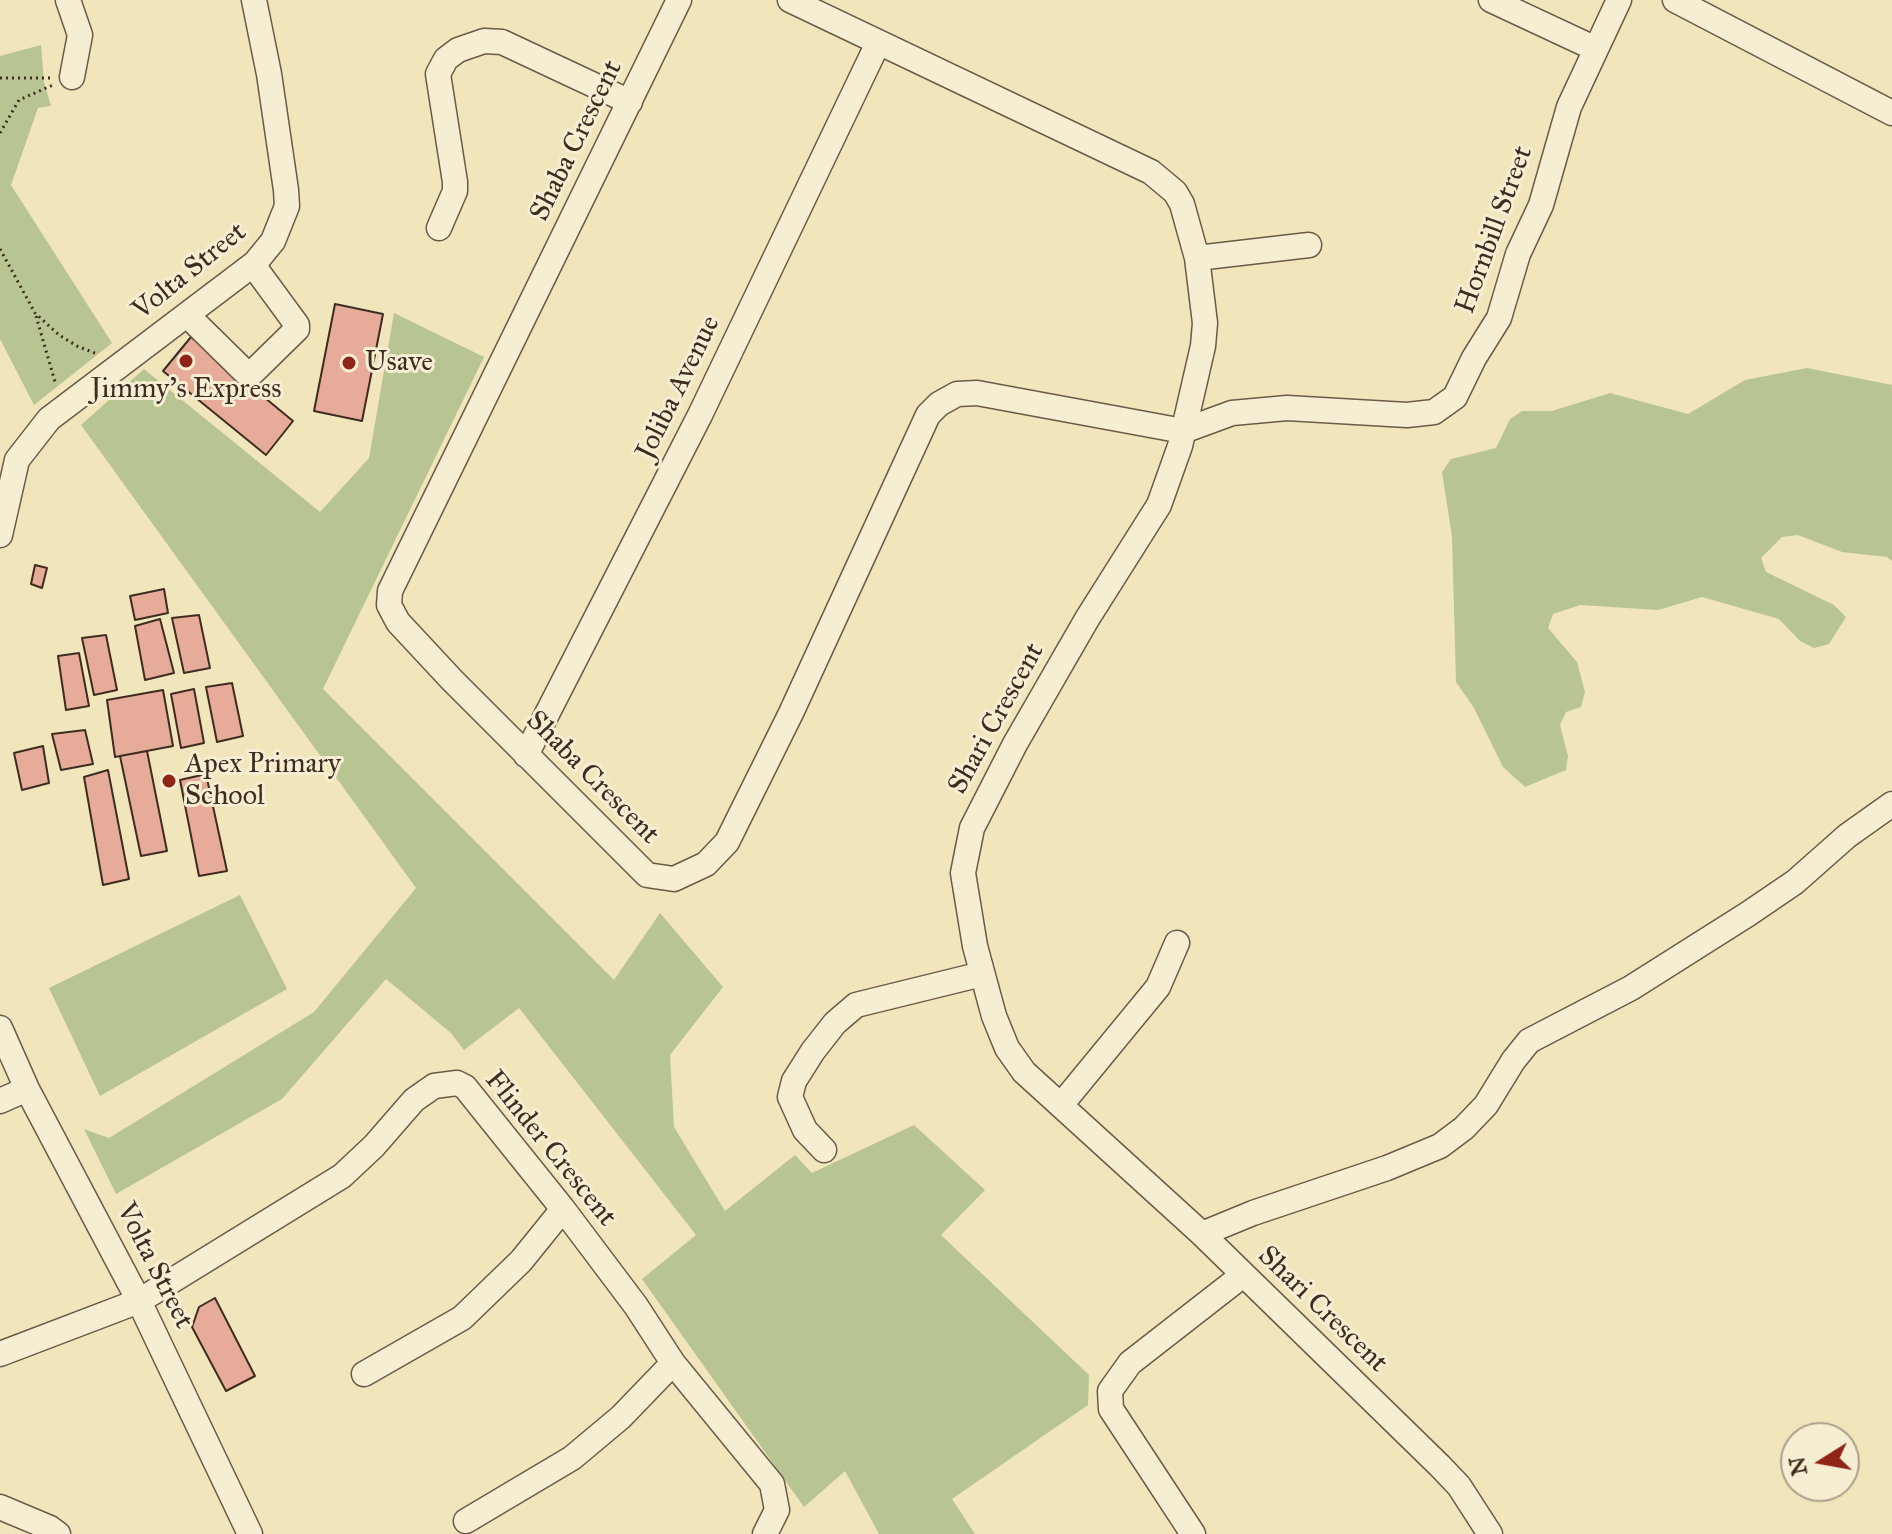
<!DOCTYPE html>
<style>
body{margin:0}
#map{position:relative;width:1892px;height:1534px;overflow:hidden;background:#f1e5bc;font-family:"IM FELL Great Primer",serif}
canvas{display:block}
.north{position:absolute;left:1780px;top:1422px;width:80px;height:80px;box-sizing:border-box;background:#f6eed3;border:2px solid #aca08c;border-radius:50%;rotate:259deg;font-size:22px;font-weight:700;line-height:32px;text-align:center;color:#3e2c21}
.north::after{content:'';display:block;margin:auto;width:28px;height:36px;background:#8f2418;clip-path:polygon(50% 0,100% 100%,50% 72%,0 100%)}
</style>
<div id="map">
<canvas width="1892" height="1534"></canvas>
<div class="north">N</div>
</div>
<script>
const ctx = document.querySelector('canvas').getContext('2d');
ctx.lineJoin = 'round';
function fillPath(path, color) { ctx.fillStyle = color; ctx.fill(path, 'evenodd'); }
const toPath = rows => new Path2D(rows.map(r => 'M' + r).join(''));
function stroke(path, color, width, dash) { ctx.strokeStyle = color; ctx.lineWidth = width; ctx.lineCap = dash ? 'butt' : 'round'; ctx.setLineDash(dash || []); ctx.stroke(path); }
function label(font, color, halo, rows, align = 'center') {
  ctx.font = font + ' "IM FELL Great Primer",serif'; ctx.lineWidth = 6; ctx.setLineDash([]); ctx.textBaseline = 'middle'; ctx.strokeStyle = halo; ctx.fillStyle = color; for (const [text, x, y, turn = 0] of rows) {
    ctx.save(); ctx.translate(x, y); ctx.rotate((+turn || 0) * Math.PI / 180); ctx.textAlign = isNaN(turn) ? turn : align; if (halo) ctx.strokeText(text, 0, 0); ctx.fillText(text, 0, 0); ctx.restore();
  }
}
fillPath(toPath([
 [41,45,44,82,51,106,38,108,11,185,112,343,34,405,0,339,0,56],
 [394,313,484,357,323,689,614,980,660,913,723,987,670,1055,674,1127,725,1211,795,1155,812,1173,914,1125,985,1190,941,1235,1089,1375,1088,1405,952,1499,975,1534,879,1534,845,1471,804,1507,642,1279,696,1235,519,1008,464,1050,451,1033,386,979,282,1099,116,1194,84,1129,109,1138,314,1012,416,888,81,425,144,369,320,512,369,458],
 [1807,368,1892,385,1892,561,1887,557,1842,552,1798,535,1782,537,1761,558,1766,572,1834,605,1846,617,1829,644,1814,648,1800,641,1779,619,1702,597,1658,610,1580,605,1553,614,1548,628,1577,662,1585,692,1581,707,1566,712,1560,725,1568,756,1566,770,1525,787,1503,767,1474,708,1456,682,1452,537,1442,472,1451,459,1496,448,1510,419,1522,411,1552,411,1610,393,1688,414,1745,380],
 [240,895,287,989,100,1096,49,988]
]), '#b8c592');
const building = toPath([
 [335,304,383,314,362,421,314,411,335,304],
 [191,337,293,421,266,455,163,371,191,337],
 [35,565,47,568,42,588,31,584,35,565],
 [164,589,168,613,135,620,130,596,164,589],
 [199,615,210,668,184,673,172,618,199,615],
 [160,619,174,673,145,680,135,626,160,619],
 [106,635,117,690,94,695,82,638,106,635],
 [79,653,89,706,66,710,58,656,79,653],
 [232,683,243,736,217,742,206,687,232,683],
 [194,689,204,743,181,748,171,694,194,689],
 [163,690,173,746,115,757,107,700,163,690],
 [85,730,93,764,61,770,52,734,85,730],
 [43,746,49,783,22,790,14,753,43,746],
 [147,751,167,851,141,856,120,756,147,751],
 [108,770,129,879,103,885,84,777,108,770],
 [206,774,227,871,199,876,180,780,206,774],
 [215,1298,255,1376,226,1391,192,1327,199,1307,215,1298]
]);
fillPath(building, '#e7ac99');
stroke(building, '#3e2c21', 2);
const minor = toPath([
 [68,0,80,35,72,77],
 [679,0,390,591,389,605,398,622,452,680,647,875,674,879,706,864,727,842,791,713,928,415,939,404,957,394,977,393,1183,431,1232,413,1287,408,1407,415,1434,412,1455,397,1474,358,1499,318,1518,254,1541,205,1569,107,1619,0],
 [790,0,1151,172,1175,192,1182,204,1197,258,1205,323,1203,346,1180,446,1159,505,1087,619,1015,744,972,828,963,873,975,946,994,1016,1007,1048,1024,1072,1202,1234,1440,1466,1459,1486,1490,1534],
 [1491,0,1596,49],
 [1675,0,1892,113],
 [439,228,455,191,455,182,438,74,446,59,458,50,484,41,502,42,630,102],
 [1197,258,1309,245],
 [188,316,246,373,251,374,297,329,297,325,253,265],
 [0,535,17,460,49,419,255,263,273,241,287,206,286,190,269,74,254,0],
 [526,755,700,415,878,43],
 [0,1028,27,1089,139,1301,250,1534],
 [0,1101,27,1089],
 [1061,1105,1158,987,1177,943],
 [824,1150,805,1130,790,1097,794,1081,813,1051,835,1023,856,1005,982,974],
 [1202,1234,1253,1213,1387,1168,1440,1146,1464,1128,1486,1105,1513,1061,1529,1041,1631,988,1748,914,1795,882,1847,836,1892,804],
 [0,1354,139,1301,342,1176,374,1146,414,1100,434,1086,457,1083,465,1087,563,1209,636,1306,673,1363,772,1484,777,1510,765,1534],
 [364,1374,462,1318,521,1261,563,1209],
 [0,1507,50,1528,58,1534],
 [466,1521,572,1458,621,1417,673,1363],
 [1193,1534,1111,1409,1110,1391,1130,1363,1243,1275]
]);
stroke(minor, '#6b5a48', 27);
stroke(toPath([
 [0,78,52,78],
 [0,133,19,100,53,85],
 [0,249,35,313,59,335,77,346,97,354],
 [36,316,56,385]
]), '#3e2c21', 3, [2, 4]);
stroke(minor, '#f6eed3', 24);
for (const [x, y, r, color] of [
 [186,361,8,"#8f2418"],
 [349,363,8,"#8f2418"],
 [169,781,8,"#8f2418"]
]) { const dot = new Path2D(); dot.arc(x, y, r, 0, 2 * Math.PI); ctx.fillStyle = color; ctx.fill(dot); stroke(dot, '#f6eed3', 3); }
label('28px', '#3e2c21', '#f6eed3', [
 ["Shaba Crescent",577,141,-64],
 ["Hornbill Street",1495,230,-70],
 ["Volta Street",190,272,-39],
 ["Joliba Avenue",679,388,-64],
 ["Shari Crescent",997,719,-61],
 ["Shaba Crescent",592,778,45],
 ["Flinder Crescent",550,1149,51],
 ["Volta Street",154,1266,63],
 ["Shari Crescent",1322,1310,44]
]);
label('28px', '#3e2c21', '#f6eed3', [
 ["Usave",365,363],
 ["Jimmy's Express",186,390,"center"],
 ["Apex Primary",185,765],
 ["School",185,797]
], 'left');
</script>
